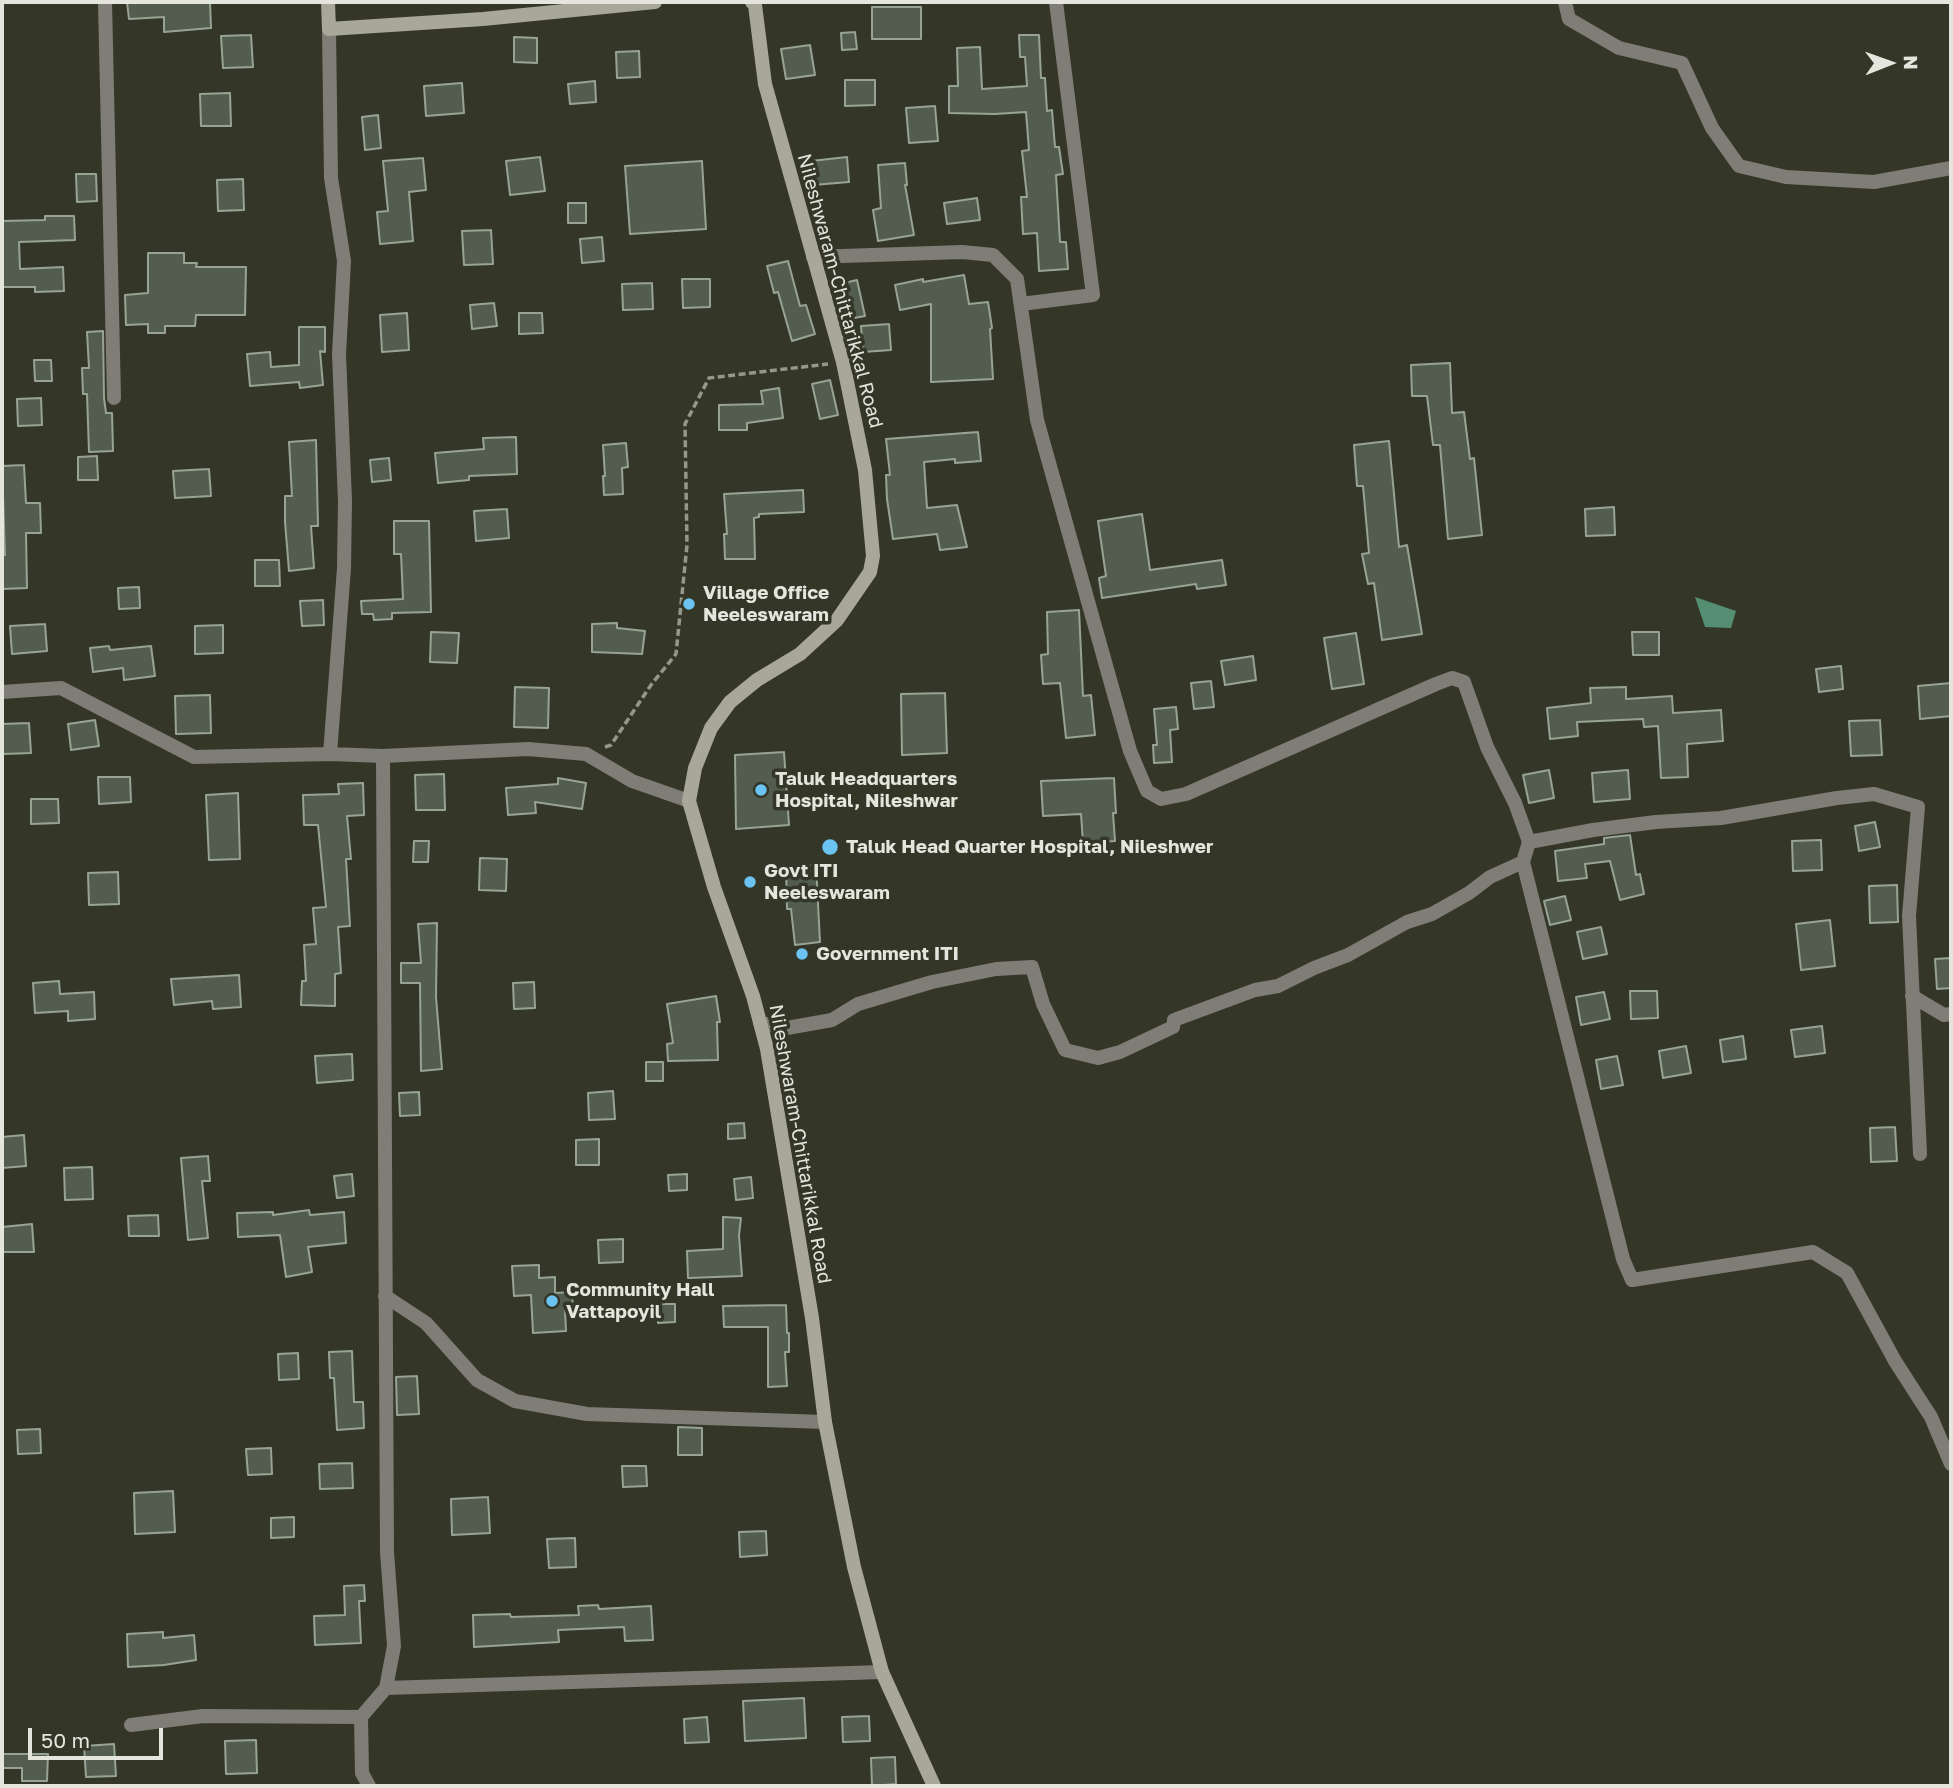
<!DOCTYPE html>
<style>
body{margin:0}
#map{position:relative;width:1953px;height:1788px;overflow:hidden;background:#343728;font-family:"Golos Text",sans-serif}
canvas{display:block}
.frame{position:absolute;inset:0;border:4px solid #e4e6dd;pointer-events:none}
.north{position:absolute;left:1855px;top:28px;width:70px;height:70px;-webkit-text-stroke:5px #343728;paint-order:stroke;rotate:89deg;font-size:19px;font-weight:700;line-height:28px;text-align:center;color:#e4e6dd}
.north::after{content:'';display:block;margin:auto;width:24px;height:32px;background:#e4e6dd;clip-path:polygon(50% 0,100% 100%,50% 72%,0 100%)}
.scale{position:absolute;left:28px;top:1728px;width:135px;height:32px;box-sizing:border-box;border:4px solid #e4e6dd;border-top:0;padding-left:9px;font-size:21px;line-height:24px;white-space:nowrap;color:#e4e6dd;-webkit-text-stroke:5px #343728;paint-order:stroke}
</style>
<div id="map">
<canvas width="1953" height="1788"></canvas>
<div class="frame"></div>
<div class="north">N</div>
<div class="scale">50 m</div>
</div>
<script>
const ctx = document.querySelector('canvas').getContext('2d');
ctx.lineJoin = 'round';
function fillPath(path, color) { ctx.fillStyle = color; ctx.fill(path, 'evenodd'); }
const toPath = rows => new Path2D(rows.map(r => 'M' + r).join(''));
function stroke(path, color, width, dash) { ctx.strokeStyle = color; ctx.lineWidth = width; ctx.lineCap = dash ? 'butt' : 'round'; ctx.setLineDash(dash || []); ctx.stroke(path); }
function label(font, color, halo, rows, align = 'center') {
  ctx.font = font + ' "Golos Text",sans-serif'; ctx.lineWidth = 7; ctx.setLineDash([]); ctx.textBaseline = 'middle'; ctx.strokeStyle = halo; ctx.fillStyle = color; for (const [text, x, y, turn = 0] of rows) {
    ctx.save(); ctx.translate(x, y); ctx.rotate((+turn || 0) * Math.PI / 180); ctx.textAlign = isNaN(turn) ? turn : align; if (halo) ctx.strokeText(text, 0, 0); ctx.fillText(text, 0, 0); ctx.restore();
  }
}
fillPath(toPath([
 [1695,597,1736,611,1731,628,1705,627]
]), '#548f74');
const building = toPath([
 [127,2,210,2,211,28,164,32,164,17,129,19,127,2],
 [872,7,921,7,921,39,872,39,872,7],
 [855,32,857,49,842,50,841,33,855,32],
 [251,35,253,67,223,68,221,36,251,35],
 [1019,35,1039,35,1041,78,1045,78,1047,111,1052,110,1055,147,1059,147,1063,174,1056,175,1060,242,1066,242,1068,269,1039,271,1037,233,1023,234,1021,197,1027,197,1022,151,1029,150,1026,112,995,114,949,113,949,86,958,86,957,48,980,47,982,89,1027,86,1025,57,1020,57,1019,35],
 [514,37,537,38,537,63,514,62,514,37],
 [810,45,815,75,786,79,781,49,810,45],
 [639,51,640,77,617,78,616,52,639,51],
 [845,80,875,80,875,105,845,106,845,80],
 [595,81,596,102,570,104,568,84,595,81],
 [462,83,464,113,426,116,424,86,462,83],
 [230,93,231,126,201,126,200,94,230,93],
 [935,106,938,141,909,143,906,108,935,106],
 [378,115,381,148,365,150,362,117,378,115],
 [540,157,545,191,510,195,506,161,540,157],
 [847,157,849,182,813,185,811,161,847,157],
 [423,158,426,190,409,192,413,241,380,244,377,212,388,211,383,161,423,158],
 [702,161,706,229,630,234,625,166,702,161],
 [905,163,907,185,905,185,914,235,878,241,873,210,881,208,878,165,905,163],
 [76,174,96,174,97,201,77,202,76,174],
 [243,179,244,210,218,211,217,180,243,179],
 [977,198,980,220,947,224,944,203,977,198],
 [568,203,586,203,586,223,568,223,568,203],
 [45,216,74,216,75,240,19,242,20,269,63,267,64,291,35,292,35,287,2,287,2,221,45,220,45,216],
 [491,230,493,264,464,265,462,231,491,230],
 [602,237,604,261,582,263,580,239,602,237],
 [148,253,184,253,184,263,197,263,196,267,246,267,245,315,196,315,195,326,165,326,165,333,148,333,148,324,126,325,125,295,148,293,148,253],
 [788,261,800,306,806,305,815,334,792,341,778,292,774,293,767,266,788,261],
 [964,275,969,304,988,302,992,328,990,329,993,379,931,382,931,304,900,310,895,285,923,279,923,282,964,275],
 [682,279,710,279,710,307,683,308,682,279],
 [857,280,865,316,844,320,836,285,857,280],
 [652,283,653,309,623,310,622,284,652,283],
 [494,303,497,326,472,329,470,305,494,303],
 [407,313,409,350,382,352,380,315,407,313],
 [519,313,542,313,543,333,519,334,519,313],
 [889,324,891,350,863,352,861,326,889,324],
 [299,327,325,327,325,352,320,351,323,385,300,388,299,382,250,386,247,354,270,352,271,367,299,365,299,327],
 [103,331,104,398,106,413,112,413,113,451,89,452,87,394,83,394,82,368,89,368,87,332,103,331],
 [34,360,51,360,52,381,35,381,34,360],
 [1450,363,1452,413,1464,412,1470,459,1474,458,1482,535,1448,539,1440,445,1433,445,1427,396,1412,396,1411,365,1450,363],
 [830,380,838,415,820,419,812,384,830,380],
 [779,388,783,418,747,423,747,430,719,430,719,405,763,404,761,391,779,388],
 [41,398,42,425,18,426,17,399,41,398],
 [978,432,981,461,955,463,955,459,924,462,927,508,957,505,967,547,940,550,937,534,893,539,887,499,886,475,890,475,886,439,978,432],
 [516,437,517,474,469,476,469,480,438,483,435,453,484,449,483,438,516,437],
 [316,440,318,526,311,526,314,568,289,571,285,522,285,496,292,496,289,442,316,440],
 [1389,441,1399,547,1407,545,1422,634,1382,640,1374,583,1368,584,1362,554,1369,553,1363,486,1357,486,1354,445,1389,441],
 [626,443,628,467,622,468,623,494,604,495,603,476,605,476,603,445,626,443],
 [97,456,98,480,78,480,78,457,97,456],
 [389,458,391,480,372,482,370,460,389,458],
 [24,465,26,503,40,503,41,533,26,533,27,588,2,589,2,555,5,555,2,466,24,465],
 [209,469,211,496,175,498,173,471,209,469],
 [803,490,804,512,759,514,759,517,754,518,755,559,725,559,724,534,727,534,724,494,803,490],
 [1614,507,1615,535,1586,536,1585,509,1614,507],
 [507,509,509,538,476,541,474,511,507,509],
 [1142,514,1150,570,1222,560,1226,585,1197,589,1196,584,1102,598,1099,578,1106,576,1098,521,1142,514],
 [394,521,429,521,431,612,392,613,392,619,374,620,373,614,362,614,361,601,403,599,401,554,394,554,394,521],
 [255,560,279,560,280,586,255,586,255,560],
 [139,587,140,608,119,609,118,588,139,587],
 [323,600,324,625,302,626,300,601,323,600],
 [1079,610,1083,696,1091,695,1095,735,1066,738,1060,683,1043,684,1041,655,1048,654,1047,612,1079,610],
 [617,623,617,628,645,631,642,654,592,652,592,624,617,623],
 [45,624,47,651,12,654,10,626,45,624],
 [223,625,223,653,195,654,195,626,223,625],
 [431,632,459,633,457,663,430,662,431,632],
 [1632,632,1659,632,1659,655,1633,655,1632,632],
 [1356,633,1364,684,1332,689,1324,638,1356,633],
 [109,646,110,650,151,646,155,676,124,680,123,668,93,672,90,648,109,646],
 [1253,656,1256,680,1225,685,1221,661,1253,656],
 [1841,666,1843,689,1819,692,1816,669,1841,666],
 [1211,681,1214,707,1194,709,1191,683,1211,681],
 [1951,683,1951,716,1920,719,1918,686,1951,683],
 [515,687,549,688,548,728,514,727,515,687],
 [1626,687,1626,699,1672,696,1673,713,1721,710,1723,741,1687,744,1688,777,1661,778,1658,726,1644,727,1643,719,1577,722,1578,736,1550,739,1547,708,1591,703,1590,688,1626,687],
 [945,693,947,753,902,755,901,694,945,693],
 [210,695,211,733,176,734,175,696,210,695],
 [1176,707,1178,729,1170,730,1172,762,1154,763,1153,745,1157,745,1154,709,1176,707],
 [95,720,99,746,71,750,68,724,95,720],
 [1880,720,1882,755,1851,756,1849,721,1880,720],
 [29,723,31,753,3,754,2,724,29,723],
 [784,752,789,825,736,829,735,755,784,752],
 [1549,770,1554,798,1529,803,1523,775,1549,770],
 [1628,770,1630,799,1594,802,1592,773,1628,770],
 [444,774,445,810,416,810,415,775,444,774],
 [98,777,130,777,131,802,99,804,98,777],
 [558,778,586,783,582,809,535,802,536,813,508,815,506,788,558,784,558,778],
 [1114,778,1116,813,1113,813,1115,841,1083,843,1081,814,1043,816,1041,781,1114,778],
 [363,783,364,815,347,816,351,859,346,859,350,926,338,927,341,973,335,974,335,1006,301,1005,302,981,306,981,304,945,316,944,313,908,326,907,318,825,304,825,303,795,339,794,338,784,363,783],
 [238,793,240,859,209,860,206,795,238,793],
 [31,799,58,799,59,823,31,824,31,799],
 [1875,822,1880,847,1859,851,1855,826,1875,822],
 [1630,835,1636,875,1640,874,1644,894,1620,900,1610,861,1585,864,1587,878,1558,881,1555,851,1604,844,1604,838,1630,835],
 [1821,840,1822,870,1793,871,1792,841,1821,840],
 [414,841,429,841,428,862,413,862,414,841],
 [480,858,507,859,506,891,479,890,480,858],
 [816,865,820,942,795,945,791,909,787,909,786,867,816,865],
 [118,872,119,904,89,905,88,873,118,872],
 [1897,885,1898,922,1870,923,1869,886,1897,885],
 [1565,896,1571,920,1550,925,1544,901,1565,896],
 [1830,920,1835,966,1801,970,1796,924,1830,920],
 [437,923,436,997,442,1069,421,1071,420,983,401,983,401,963,421,963,418,924,437,923],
 [1601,927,1607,954,1583,959,1577,932,1601,927],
 [1951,958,1951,988,1937,989,1935,959,1951,958],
 [239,975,241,1007,213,1009,212,1001,174,1005,171,979,239,975],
 [59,981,60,994,94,992,95,1019,68,1021,68,1011,35,1013,33,983,59,981],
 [534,982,535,1008,514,1009,513,983,534,982],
 [1630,991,1657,991,1658,1018,1631,1019,1630,991],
 [1604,992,1610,1019,1581,1025,1576,997,1604,992],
 [716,996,720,1022,717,1022,718,1060,668,1061,667,1044,673,1043,667,1004,716,996],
 [1822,1026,1825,1053,1795,1057,1791,1030,1822,1026],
 [1743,1036,1746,1059,1723,1062,1720,1040,1743,1036],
 [1686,1046,1691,1073,1663,1078,1659,1051,1686,1046],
 [352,1054,353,1080,317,1083,315,1056,352,1054],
 [1617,1056,1623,1085,1601,1089,1596,1060,1617,1056],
 [646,1062,663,1062,663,1081,646,1081,646,1062],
 [613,1091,615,1119,589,1120,588,1093,613,1091],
 [419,1092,420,1115,400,1116,399,1093,419,1092],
 [744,1123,745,1138,728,1139,728,1124,744,1123],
 [1895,1127,1897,1161,1871,1162,1870,1128,1895,1127],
 [24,1135,26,1166,2,1168,2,1137,24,1135],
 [599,1139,599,1165,576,1165,576,1140,599,1139],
 [208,1156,210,1181,202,1181,208,1238,188,1240,181,1158,208,1156],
 [92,1167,93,1199,65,1200,64,1168,92,1167],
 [352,1174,354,1196,337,1198,334,1176,352,1174],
 [687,1174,687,1190,669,1191,668,1175,687,1174],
 [751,1177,753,1198,736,1200,734,1179,751,1177],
 [309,1210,310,1215,344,1212,346,1243,308,1247,312,1272,286,1277,280,1235,238,1237,237,1213,273,1212,273,1215,309,1210],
 [158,1215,159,1236,129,1236,128,1216,158,1215],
 [723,1217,741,1218,739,1235,742,1276,688,1278,687,1251,723,1249,723,1217],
 [32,1224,34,1252,2,1252,2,1227,32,1224],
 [623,1239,623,1262,599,1263,598,1240,623,1239],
 [539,1265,539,1278,555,1277,555,1293,572,1292,573,1309,565,1310,566,1331,533,1333,531,1295,514,1296,512,1266,539,1265],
 [658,1304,675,1304,675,1322,658,1323,658,1304],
 [786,1305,787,1333,789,1333,789,1352,785,1352,787,1386,768,1387,768,1327,724,1327,723,1306,786,1305],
 [352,1351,354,1402,363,1402,364,1428,337,1430,334,1378,330,1378,329,1352,352,1351],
 [298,1353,299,1379,279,1380,278,1354,298,1353],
 [417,1376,419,1414,397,1415,396,1377,417,1376],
 [678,1427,702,1428,702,1455,678,1455,678,1427],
 [40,1429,41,1453,18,1454,17,1430,40,1429],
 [271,1448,272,1474,248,1475,246,1449,271,1448],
 [352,1463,353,1488,320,1489,319,1464,352,1463],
 [622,1466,646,1466,647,1486,623,1487,622,1466],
 [173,1491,175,1532,135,1534,134,1493,173,1491],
 [488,1497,490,1533,452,1535,451,1499,488,1497],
 [294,1517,294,1537,271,1538,271,1518,294,1517],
 [766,1531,767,1555,740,1557,739,1532,766,1531],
 [575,1538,576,1567,549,1568,547,1539,575,1538],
 [364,1585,365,1601,359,1601,361,1643,315,1645,314,1616,345,1615,344,1586,364,1585],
 [598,1605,599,1609,651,1606,653,1640,625,1641,624,1627,558,1630,559,1642,474,1647,473,1615,510,1614,511,1617,579,1615,578,1606,598,1605],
 [163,1632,163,1638,194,1635,196,1660,164,1665,128,1667,127,1634,163,1632],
 [804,1698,806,1738,745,1741,743,1701,804,1698],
 [869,1716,870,1741,843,1742,842,1717,869,1716],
 [707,1717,709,1742,685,1743,684,1719,707,1717],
 [256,1740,257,1773,226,1774,225,1741,256,1740],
 [114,1744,116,1776,86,1777,84,1746,114,1744],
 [2,1754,48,1754,47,1781,22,1781,22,1768,2,1768,2,1754],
 [895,1757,896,1784,872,1786,871,1758,895,1757]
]);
fillPath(building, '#525d50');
stroke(building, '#97a495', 2);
stroke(toPath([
 [605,747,611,745,651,685,676,654,687,545,685,424,709,378,828,364]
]), '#95978b', 3.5, [7, 3.5]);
stroke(toPath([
 [105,2,114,398],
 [1565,2,1569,19,1619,48,1682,63,1712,128,1739,166,1786,177,1874,182,1951,168],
 [329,29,331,178,344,261,339,354,345,501,344,568,330,754],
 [813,257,962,252,993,255,1017,279,1037,420,1130,751,1147,791,1161,799,1186,794,1436,684,1452,678,1464,682,1487,747,1515,803,1529,842,1523,862,1623,1259,1632,1280,1813,1252,1847,1273,1895,1361,1931,1417,1951,1464],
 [1021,304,1093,295,1056,2],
 [2,692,61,688,194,757,330,754,383,756,528,749,586,754,632,781,689,801],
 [1529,842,1593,830,1656,822,1721,818,1837,798,1874,794,1918,807,1909,916,1920,1154],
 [1912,996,1944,1015,1951,1014],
 [760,1023,787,1028,832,1020,858,1004,932,982,996,969,1032,967,1043,1004,1065,1050,1098,1058,1120,1052,1173,1027,1174,1020,1255,990,1278,986,1314,968,1348,955,1407,922,1432,914,1469,893,1490,877,1523,862],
 [385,1296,426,1323,477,1380,515,1401,587,1414,825,1422],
 [386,1688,882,1672],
 [131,1725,203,1716,361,1717],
 [369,1786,362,1773,361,1717,386,1688,394,1646,387,1552,383,756]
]), '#807d76', 14);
stroke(toPath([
 [328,2,329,29,483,19,655,2],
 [752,2,755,5,765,84,843,362,865,470,873,556,870,572,837,620,800,654,757,680,730,702,711,728,695,768,689,801,714,887,753,996,767,1049,812,1318,825,1422,854,1567,882,1672,934,1786]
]), '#a9a69a', 14);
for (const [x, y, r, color] of [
 [689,604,7,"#6ac3f1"],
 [761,790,7,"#6ac3f1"],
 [830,847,9,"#6ac3f1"],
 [750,882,7,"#6ac3f1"],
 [802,954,7,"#6ac3f1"],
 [552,1301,7,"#6ac3f1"]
]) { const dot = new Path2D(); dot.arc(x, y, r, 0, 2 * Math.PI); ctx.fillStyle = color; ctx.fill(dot); stroke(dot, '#343728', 2.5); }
label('19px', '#e4e6dd', '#343728', [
 ["Nileshwaram-Chittarikkal Road",840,291,75],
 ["Nileshwaram-Chittarikkal Road",800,1144,80]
]);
label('bold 19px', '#e4e6dd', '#343728', [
 ["Village Office",703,593],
 ["Neeleswaram",703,615],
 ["Taluk Headquarters",775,779],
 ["Hospital, Nileshwar",775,801],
 ["Taluk Head Quarter Hospital, Nileshwer",846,847],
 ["Govt ITI",764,871],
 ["Neeleswaram",764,893],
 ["Government ITI",816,954],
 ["Community Hall",566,1290],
 ["Vattapoyil",566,1312]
], 'left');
</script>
